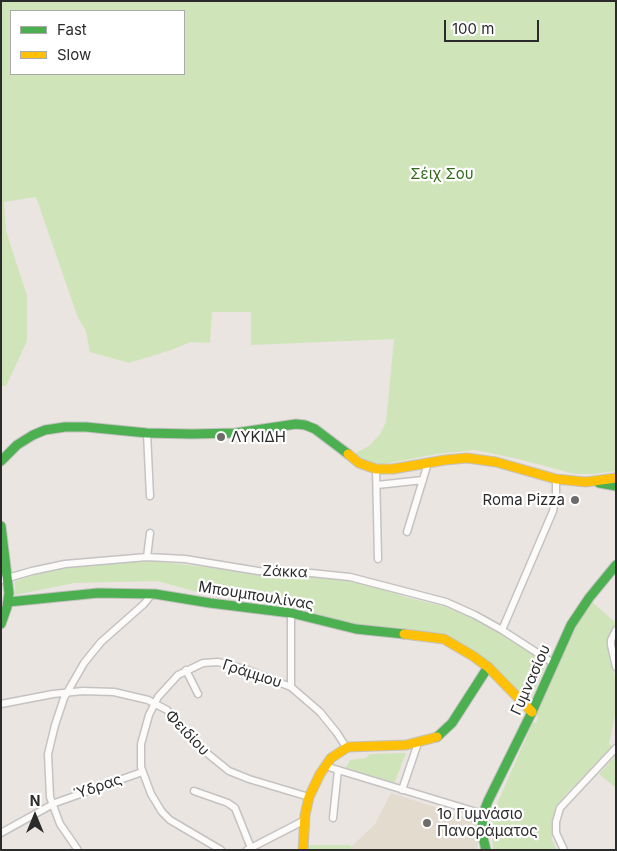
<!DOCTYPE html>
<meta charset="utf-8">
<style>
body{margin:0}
#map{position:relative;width:617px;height:851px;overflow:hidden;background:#eae5e0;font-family:Inter,sans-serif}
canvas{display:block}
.frame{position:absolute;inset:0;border:2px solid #2b2b2b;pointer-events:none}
.legend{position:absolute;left:10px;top:10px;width:175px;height:65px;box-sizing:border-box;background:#fff;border:1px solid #aaa;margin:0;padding:6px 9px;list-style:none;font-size:15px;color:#2b2b2b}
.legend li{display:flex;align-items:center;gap:10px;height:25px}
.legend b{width:25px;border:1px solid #aaa}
.north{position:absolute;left:10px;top:791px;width:50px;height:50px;-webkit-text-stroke:4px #fff;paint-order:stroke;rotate:0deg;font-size:14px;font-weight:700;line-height:20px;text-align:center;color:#2b2b2b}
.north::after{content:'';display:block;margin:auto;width:18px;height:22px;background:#2b2b2b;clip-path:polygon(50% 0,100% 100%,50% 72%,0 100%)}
.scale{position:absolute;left:444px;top:20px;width:95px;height:22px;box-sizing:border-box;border:2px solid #2b2b2b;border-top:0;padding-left:6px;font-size:15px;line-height:18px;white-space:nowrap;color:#2b2b2b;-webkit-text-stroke:4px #fff;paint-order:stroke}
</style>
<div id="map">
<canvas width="617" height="851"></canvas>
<div class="frame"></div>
<ul class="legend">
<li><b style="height:6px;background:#4caf50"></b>Fast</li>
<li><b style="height:6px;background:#ffc107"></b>Slow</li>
</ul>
<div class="north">N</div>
<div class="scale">100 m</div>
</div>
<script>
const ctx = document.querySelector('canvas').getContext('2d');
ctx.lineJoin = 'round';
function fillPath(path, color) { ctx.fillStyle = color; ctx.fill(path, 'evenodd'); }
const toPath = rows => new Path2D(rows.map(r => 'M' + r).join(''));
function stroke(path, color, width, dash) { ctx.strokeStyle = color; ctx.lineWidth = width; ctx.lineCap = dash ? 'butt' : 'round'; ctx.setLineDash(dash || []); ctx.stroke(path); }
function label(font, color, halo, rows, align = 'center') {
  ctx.font = font + ' Inter,sans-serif'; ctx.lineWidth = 4.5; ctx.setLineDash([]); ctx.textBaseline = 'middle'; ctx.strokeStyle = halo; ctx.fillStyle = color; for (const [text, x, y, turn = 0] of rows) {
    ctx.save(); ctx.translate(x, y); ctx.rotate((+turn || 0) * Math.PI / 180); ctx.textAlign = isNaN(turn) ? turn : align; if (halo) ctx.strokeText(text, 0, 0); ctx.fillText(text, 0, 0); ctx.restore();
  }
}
fillPath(toPath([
 [391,793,479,821,480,838,477,846,478,850,348,850,375,824]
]), '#e4dbcf');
fillPath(toPath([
 [1,1,616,1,616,471,594,474,575,474,518,459,475,450,437,454,379,465,370,463,363,459,355,453,369,446,380,434,386,422,394,339,251,345,251,312,212,312,210,343,191,342,171,350,129,363,90,352,86,331,78,318,36,197,4,202,6,231,27,296,27,341,6,386,1,386],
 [11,11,184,11,184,74,11,74],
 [153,561,265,574,319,577,353,580,372,585,405,597,443,606,471,617,500,632,547,663,529,702,489,663,452,641,369,629,293,608,197,592,157,581,74,583,15,595,15,581,66,565],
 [592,602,616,623,610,635,609,652,616,680,616,711,609,744,614,747,565,795,558,805,552,825,552,840,557,850,493,850,491,821,493,813,533,722,536,723,538,717,536,714,569,641,578,623],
 [406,753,394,784,345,769,350,760,366,758,370,754],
 [616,755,616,788,599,774],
 [304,845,348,845,352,846,348,850,304,850]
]), '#d0e4ba');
const street = toPath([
 [147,433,150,496],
 [376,469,378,559],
 [377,485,423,480],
 [407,532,428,463],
 [147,557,150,533],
 [1,580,32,571,65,564,147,557,185,559,258,571,311,573,350,577,446,602,475,615,502,630,553,663],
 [291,613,291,687],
 [502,630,553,511,556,496,556,479],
 [616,630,611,640,611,645,616,667],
 [186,670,198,694],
 [1,704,53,694,83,691,114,692,148,700,167,710,208,754,229,771,249,779,309,797],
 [325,766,483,814],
 [402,790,418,743],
 [194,791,228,803,235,808,251,848],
 [333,818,338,770],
 [1,833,55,803,142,772],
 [78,850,60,824,50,797,48,754,55,725,64,698,84,663,101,642,144,604,152,594],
 [221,850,170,820,162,812,151,794,141,767,141,744,149,715,158,697,178,675,203,663,218,662,245,669,291,687,320,712,337,733,346,747],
 [247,850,305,820],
 [564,850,556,833,556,822,560,808,616,748]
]);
const fast = toPath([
 [1,461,17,445,33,435,45,430,65,427,86,427,147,433,192,434,235,433,296,424,305,425,315,429,348,454],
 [599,483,616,486],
 [1,526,9,593,7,607,1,624],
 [8,602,98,593,155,594,210,603,291,613,356,629,404,634],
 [437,737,452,723,488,667],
 [486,850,482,833,483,814,488,801,532,712,571,625,589,598,616,565]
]);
const slow = toPath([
 [348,454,359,463,376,469,393,469,445,460,467,458,496,462,556,479,586,482,616,478],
 [404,634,444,639,473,656,488,667,532,712],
 [303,850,305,815,309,797,320,774,331,758,348,747,406,745,437,737]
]);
stroke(street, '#c4c2c2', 9);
stroke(fast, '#c4c2c2', 11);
stroke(slow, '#c4c2c2', 11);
stroke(street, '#fcfbfa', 6);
stroke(fast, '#4caf50', 9);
stroke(slow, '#ffc107', 9);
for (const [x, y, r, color] of [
 [221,437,5,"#6e6c6a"],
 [575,500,5,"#6e6c6a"],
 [427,823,5,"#6e6c6a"]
]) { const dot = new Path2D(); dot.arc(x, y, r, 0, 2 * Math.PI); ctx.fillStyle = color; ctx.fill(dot); stroke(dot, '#fff', 2); }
label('15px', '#34691a', '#fff', [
 ["Σέιχ Σου",442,174]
]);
label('15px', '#2b2b2b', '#fff', [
 ["ΛΥΚΙΔΗ",231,437],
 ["Roma Pizza",565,500,"right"],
 ["1ο Γυμνάσιο",437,814],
 ["Πανοράματος",437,831]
], 'left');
label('15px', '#2b2b2b', '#fff', [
 ["Ζάκκα",285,572,2],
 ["Μπουμπουλίνας",256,596,9],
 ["Γράμμου",252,674,18],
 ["Γυμνασίου",531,680,-66],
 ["Φειδίου",187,733,46],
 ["Ύδρας",98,787,-19]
]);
</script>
